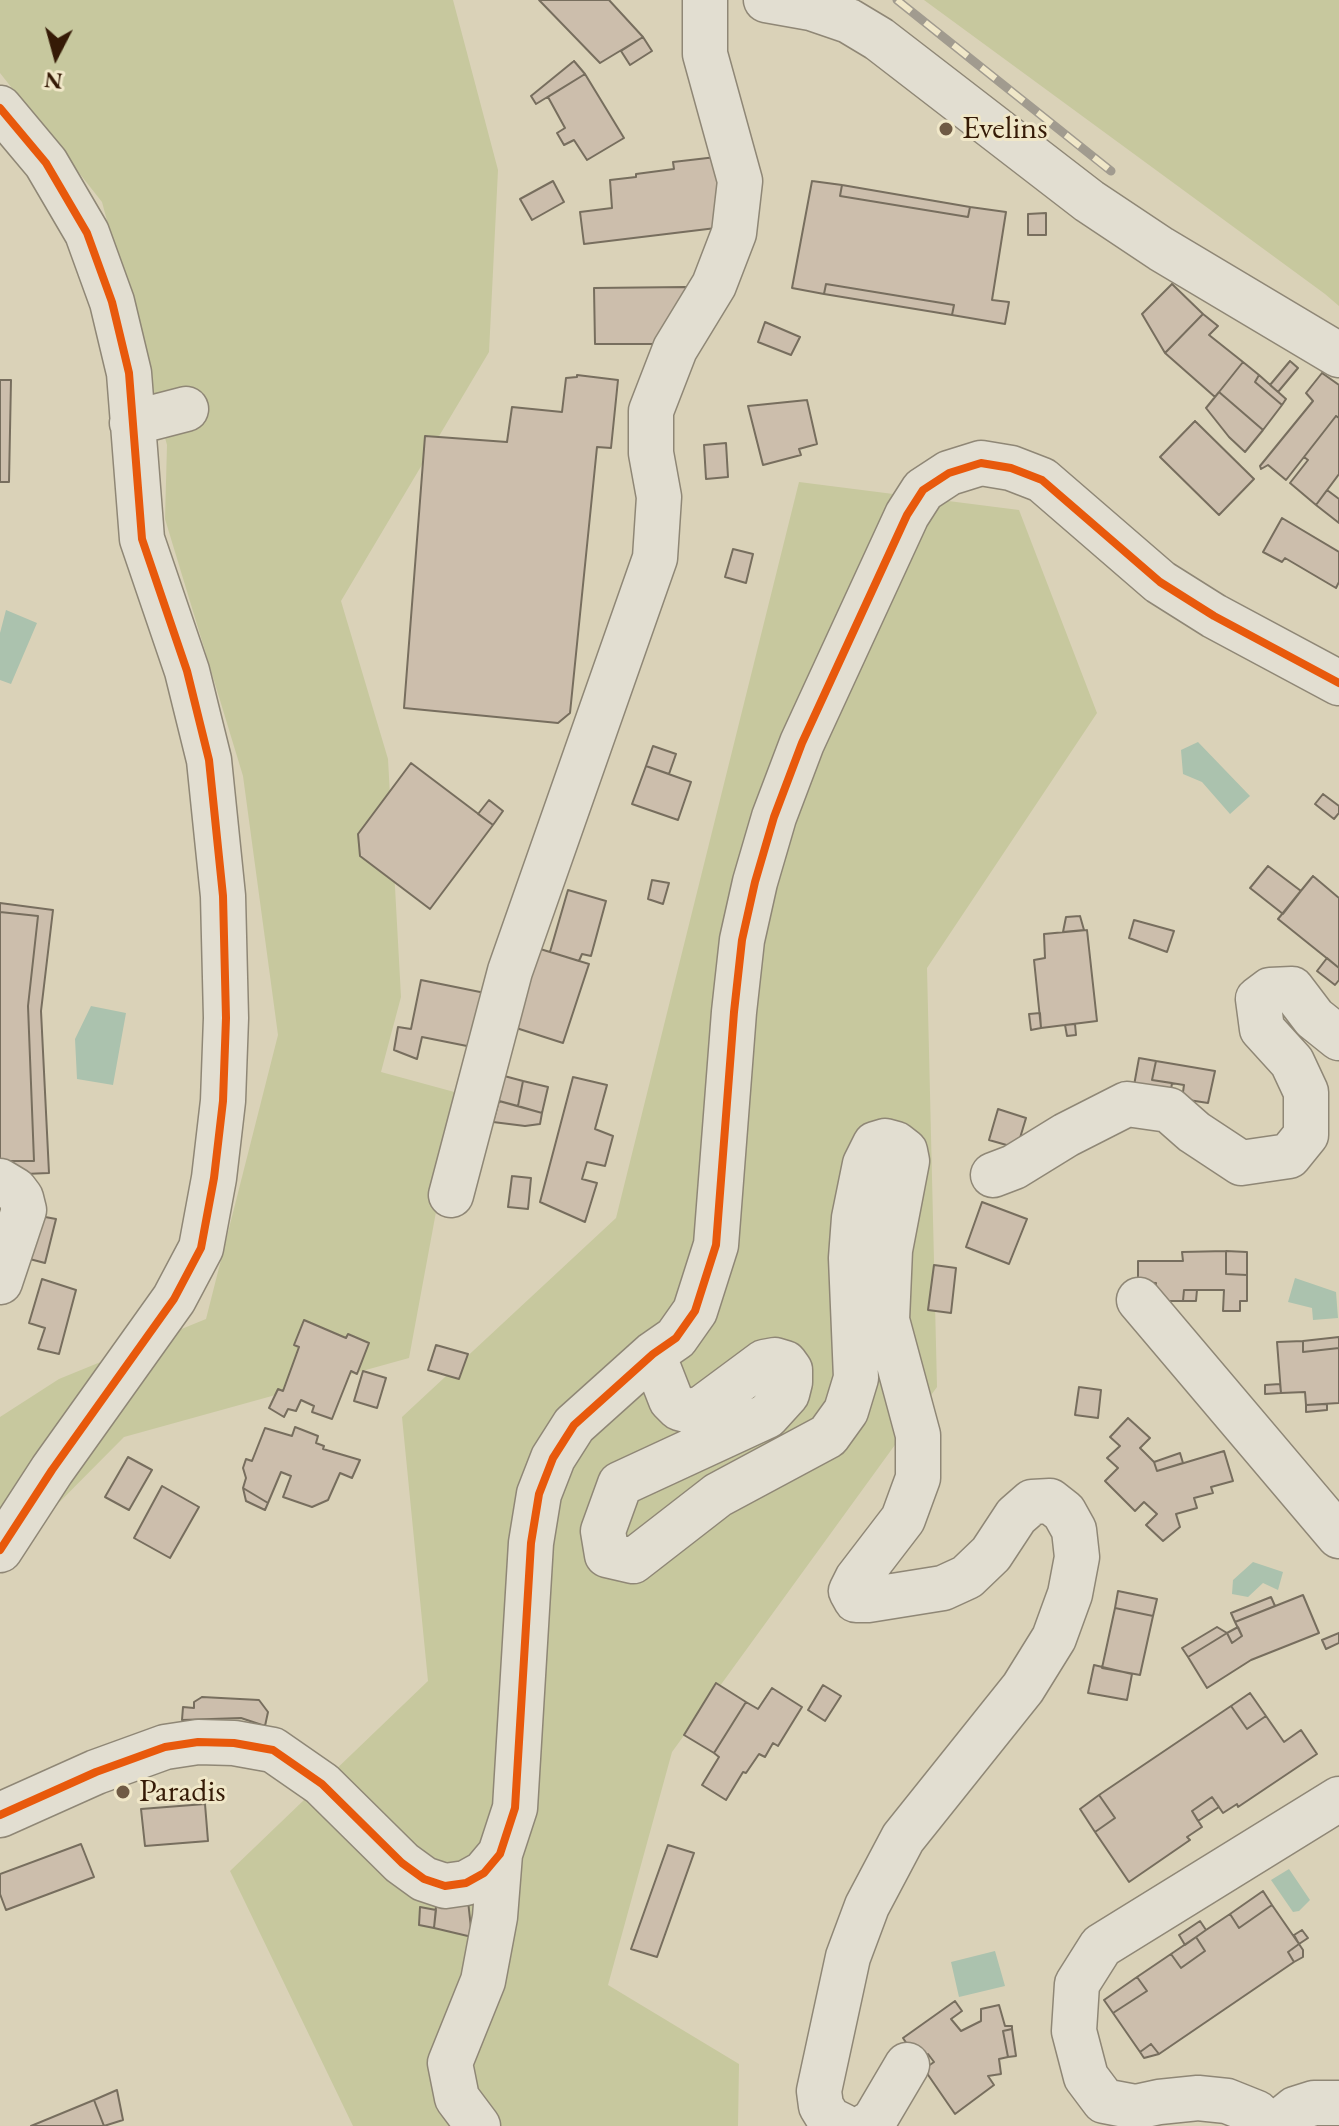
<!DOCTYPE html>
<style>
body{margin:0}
#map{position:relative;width:1339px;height:2126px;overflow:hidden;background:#dad2b8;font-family:"EB Garamond",serif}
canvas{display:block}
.north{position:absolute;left:16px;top:16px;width:80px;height:80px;-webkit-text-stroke:6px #f0e7c8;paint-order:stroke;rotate:186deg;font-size:22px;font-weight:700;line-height:32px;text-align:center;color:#351a06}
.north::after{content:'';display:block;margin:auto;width:28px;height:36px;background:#351a06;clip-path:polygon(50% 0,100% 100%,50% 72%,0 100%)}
</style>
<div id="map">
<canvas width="1339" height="2126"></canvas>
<div class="north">N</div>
</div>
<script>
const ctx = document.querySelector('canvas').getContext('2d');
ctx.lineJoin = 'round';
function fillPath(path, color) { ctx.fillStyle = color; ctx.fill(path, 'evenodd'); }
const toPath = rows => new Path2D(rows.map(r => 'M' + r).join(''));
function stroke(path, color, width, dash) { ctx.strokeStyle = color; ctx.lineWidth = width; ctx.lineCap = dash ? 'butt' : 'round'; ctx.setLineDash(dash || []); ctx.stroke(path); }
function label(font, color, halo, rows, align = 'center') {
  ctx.font = font + ' "EB Garamond",serif'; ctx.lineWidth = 6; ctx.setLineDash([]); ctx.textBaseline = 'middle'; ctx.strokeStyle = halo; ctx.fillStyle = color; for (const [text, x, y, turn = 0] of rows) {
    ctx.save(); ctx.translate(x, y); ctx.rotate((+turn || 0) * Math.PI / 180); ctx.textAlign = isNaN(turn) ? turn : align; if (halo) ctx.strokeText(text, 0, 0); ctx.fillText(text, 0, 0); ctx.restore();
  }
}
fillPath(toPath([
 [0,0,453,0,498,170,489,352,341,601,388,759,401,997,381,1072,458,1093,409,1358,124,1437,0,1562,0,1417,59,1379,206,1319,278,1035,243,776,165,519,167,445,102,202,0,73],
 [924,0,1339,0,1339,306,1325,294],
 [799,482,1019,510,1097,713,927,968,937,1387,672,1752,608,1985,739,2064,738,2126,353,2126,230,1871,428,1681,402,1417,616,1218]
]), '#c7c89e');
fillPath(toPath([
 [6,610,37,623,11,684,0,680,0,633],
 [1198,742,1250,796,1230,814,1202,782,1183,774,1181,750],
 [91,1006,126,1013,113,1085,77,1079,75,1039],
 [1295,1278,1336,1292,1338,1318,1313,1320,1312,1308,1288,1302],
 [1253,1562,1283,1572,1278,1590,1263,1583,1248,1597,1232,1594,1233,1580],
 [1289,1869,1310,1900,1299,1911,1293,1912,1271,1880],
 [995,1951,1005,1986,959,1997,951,1962]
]), '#abc2ae');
const building = toPath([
 [539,0,609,0,643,37,600,63,539,0],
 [643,37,652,51,630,65,621,51,643,37],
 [574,61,585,74,536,104,531,96,574,61],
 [585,74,624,138,587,160,574,140,564,145,557,133,565,128,548,97,585,74],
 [725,156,716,228,584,244,580,212,612,208,610,180,636,177,636,174,674,169,673,162,725,156],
 [553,181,564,202,532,220,520,199,553,181],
 [812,181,842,185,840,196,968,217,970,207,1006,212,992,300,1009,302,1005,324,952,315,954,305,826,284,824,294,792,288,812,181],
 [842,185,970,207,968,217,840,196,842,185],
 [1046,213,1046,235,1028,235,1028,214,1046,213],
 [826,284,954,305,952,315,824,294,826,284],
 [1172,284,1203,314,1165,353,1142,314,1172,284],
 [686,287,686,314,674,344,595,344,594,288,686,287],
 [1203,314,1218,326,1209,335,1243,362,1215,397,1165,353,1203,314],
 [765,322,800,337,791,355,758,342,765,322],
 [1290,361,1298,368,1278,392,1270,385,1290,361],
 [1243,362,1259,375,1255,382,1282,405,1263,430,1219,392,1243,362],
 [1322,373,1339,385,1339,418,1336,416,1286,480,1268,465,1261,469,1260,466,1313,401,1306,393,1322,373],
 [577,375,618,380,611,448,597,447,570,713,558,723,404,708,425,436,507,442,512,407,562,412,566,378,577,377,577,375],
 [1259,375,1286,399,1282,405,1255,382,1259,375],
 [0,380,11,380,9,482,0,482,0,380],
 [1219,392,1263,430,1245,452,1229,437,1206,408,1219,392],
 [807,400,817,444,799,449,801,455,763,465,748,406,807,400],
 [1336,416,1339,418,1339,474,1316,505,1290,483,1308,460,1304,457,1336,416],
 [1195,421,1254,479,1219,515,1160,457,1195,421],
 [726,443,728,477,706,479,704,445,726,443],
 [1327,490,1339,499,1339,523,1316,505,1327,490],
 [1282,518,1339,552,1339,582,1336,588,1285,558,1282,562,1263,552,1282,518],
 [733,549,753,554,746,583,725,577,733,549],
 [653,746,676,754,669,774,646,766,653,746],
 [411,763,493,825,430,909,360,856,358,834,411,763],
 [646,766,691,782,678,820,632,804,646,766],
 [1323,794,1339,806,1339,813,1334,819,1315,804,1323,794],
 [489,800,503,811,493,825,478,814,489,800],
 [1268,866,1301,891,1283,914,1250,888,1268,866],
 [1313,876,1339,898,1339,968,1278,919,1313,876],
 [652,880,669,883,663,904,648,899,652,880],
 [568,890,606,901,591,956,582,954,579,961,550,952,568,890],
 [0,903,53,910,41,1011,49,1173,0,1175,0,1161,34,1161,28,1006,38,916,0,912,0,903],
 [0,912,38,916,28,1006,34,1161,0,1161,0,912],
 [1080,916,1084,930,1063,932,1066,917,1080,916],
 [1134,920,1174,931,1167,952,1129,938,1134,920],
 [1087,930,1097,1021,1041,1028,1034,960,1045,958,1044,934,1087,930],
 [537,948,589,964,563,1043,510,1026,537,948],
 [1327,958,1339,968,1339,980,1335,985,1317,971,1327,958],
 [421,980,490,994,477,1048,422,1037,417,1059,394,1050,398,1027,411,1029,421,980],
 [1040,1013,1041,1028,1031,1030,1029,1014,1040,1013],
 [1075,1024,1076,1035,1067,1036,1065,1025,1075,1024],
 [1139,1058,1156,1061,1152,1080,1172,1083,1170,1097,1133,1091,1139,1058],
 [1156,1061,1215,1071,1208,1103,1182,1099,1184,1085,1152,1080,1156,1061],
 [493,1073,523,1081,518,1106,488,1098,493,1073],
 [573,1077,607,1085,595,1129,613,1136,605,1166,587,1162,582,1179,597,1183,585,1222,540,1202,573,1077],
 [523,1081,548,1087,542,1113,518,1106,523,1081],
 [499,1101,542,1113,540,1124,525,1126,493,1122,499,1101],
 [998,1109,1026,1118,1017,1148,989,1140,998,1109],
 [512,1176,531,1178,528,1209,508,1207,512,1176],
 [982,1202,1027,1219,1009,1264,966,1247,982,1202],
 [29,1214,56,1219,45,1263,18,1256,29,1214],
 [1226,1251,1226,1274,1247,1275,1247,1301,1240,1301,1240,1311,1223,1311,1224,1290,1184,1290,1183,1301,1155,1301,1156,1283,1138,1282,1138,1261,1183,1261,1182,1252,1226,1251],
 [1226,1251,1247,1252,1247,1275,1226,1274,1226,1251],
 [934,1265,956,1268,951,1313,928,1310,934,1265],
 [42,1279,76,1290,59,1354,38,1349,45,1328,29,1323,42,1279],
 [1184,1290,1197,1290,1196,1301,1183,1301,1184,1290],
 [304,1320,346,1338,348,1334,369,1343,357,1374,351,1371,332,1419,312,1412,314,1406,301,1400,296,1411,288,1409,284,1417,269,1408,278,1389,283,1391,299,1347,294,1345,304,1320],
 [1339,1337,1339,1348,1303,1352,1303,1341,1339,1337],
 [1303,1341,1303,1352,1339,1348,1339,1403,1306,1405,1305,1392,1281,1393,1277,1342,1303,1341],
 [436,1345,468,1354,459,1379,428,1370,436,1345],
 [363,1371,386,1378,377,1408,354,1401,363,1371],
 [1280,1384,1281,1393,1265,1394,1265,1385,1280,1384],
 [1079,1387,1101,1390,1098,1418,1075,1415,1079,1387],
 [1327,1404,1327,1410,1306,1412,1306,1405,1327,1404],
 [1128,1418,1150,1438,1140,1448,1154,1462,1157,1471,1224,1451,1233,1481,1211,1487,1213,1493,1194,1498,1197,1508,1176,1514,1180,1527,1163,1541,1146,1525,1157,1514,1144,1502,1135,1511,1105,1481,1118,1468,1107,1458,1120,1446,1110,1437,1128,1418],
 [295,1427,318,1436,316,1443,324,1446,323,1449,360,1460,352,1478,340,1473,328,1500,312,1507,283,1497,291,1476,281,1472,268,1503,243,1488,246,1478,243,1468,246,1459,252,1461,265,1428,292,1436,295,1427],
 [1180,1453,1183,1463,1157,1471,1154,1462,1180,1453],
 [128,1457,152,1470,129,1510,105,1497,128,1457],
 [162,1486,199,1507,170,1558,134,1538,162,1486],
 [243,1488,268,1503,265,1510,246,1501,243,1488],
 [1118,1591,1157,1599,1153,1616,1115,1608,1118,1591],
 [1303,1595,1319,1633,1251,1660,1207,1688,1188,1657,1227,1633,1232,1643,1242,1636,1235,1622,1303,1595],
 [1271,1597,1275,1606,1235,1622,1231,1613,1271,1597],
 [1115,1608,1153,1616,1140,1675,1102,1668,1115,1608],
 [1217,1627,1227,1633,1188,1657,1182,1648,1217,1627],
 [1238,1627,1242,1636,1232,1643,1227,1633,1238,1627],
 [1339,1633,1339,1643,1326,1649,1322,1640,1339,1633],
 [1094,1665,1132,1674,1127,1700,1088,1693,1094,1665],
 [716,1683,746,1702,714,1753,684,1735,716,1683],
 [823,1685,841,1696,825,1721,808,1710,823,1685],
 [772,1688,802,1707,778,1746,773,1743,765,1757,759,1754,746,1773,743,1772,726,1800,702,1785,719,1757,714,1753,746,1702,758,1709,772,1688],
 [1250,1693,1266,1716,1247,1729,1231,1706,1250,1693],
 [202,1697,259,1700,268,1712,265,1726,241,1718,182,1720,183,1707,194,1708,194,1702,202,1697],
 [1231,1706,1247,1729,1266,1716,1284,1742,1301,1730,1317,1754,1238,1807,1237,1804,1223,1813,1212,1797,1192,1811,1202,1827,1187,1837,1190,1840,1129,1882,1095,1832,1115,1818,1099,1795,1231,1706],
 [1099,1795,1115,1818,1095,1832,1080,1809,1099,1795],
 [1212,1797,1219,1807,1198,1821,1192,1811,1212,1797],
 [205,1804,208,1841,145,1846,141,1809,205,1804],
 [81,1844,94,1877,6,1910,0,1894,0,1874,81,1844],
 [668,1845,694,1853,657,1957,631,1949,668,1845],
 [1263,1891,1272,1905,1239,1928,1230,1914,1263,1891],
 [437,1896,468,1901,472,1937,434,1928,437,1896],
 [1272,1905,1299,1944,1288,1952,1294,1962,1159,2054,1151,2044,1140,2052,1113,2013,1147,1991,1137,1977,1171,1954,1181,1968,1205,1951,1196,1937,1206,1930,1230,1914,1239,1928,1272,1905],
 [420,1907,436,1910,434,1928,419,1925,420,1907],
 [1200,1921,1206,1930,1185,1945,1179,1935,1200,1921],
 [1302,1930,1308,1938,1299,1944,1294,1935,1302,1930],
 [1196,1937,1205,1951,1181,1968,1171,1954,1196,1937],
 [1299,1944,1303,1950,1303,1957,1294,1962,1288,1952,1299,1944],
 [1137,1977,1147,1991,1113,2013,1104,2000,1137,1977],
 [955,2001,962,2011,951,2019,961,2031,981,2021,981,2009,999,2005,1005,2026,1012,2026,1012,2029,1003,2031,1008,2057,999,2059,1001,2074,988,2076,994,2085,955,2114,924,2069,934,2062,928,2054,918,2061,903,2038,955,2001],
 [1012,2029,1016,2056,1008,2057,1003,2031,1012,2029],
 [1151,2044,1159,2054,1144,2058,1140,2052,1151,2044],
 [117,2090,123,2120,104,2126,94,2100,117,2090],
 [94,2100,104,2126,31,2126,94,2100]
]);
fillPath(building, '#ccbeac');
stroke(building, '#776e5e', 2);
const minor = toPath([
 [766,0,811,8,849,21,879,39,1089,201,1161,249,1339,355],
 [0,108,46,163,87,233,112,302,129,373,142,539,187,671,209,760,223,896,226,1018,223,1101,214,1178,201,1248,174,1299,52,1470,0,1550],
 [132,423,186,409],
 [993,1175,1014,1167,1066,1135,1127,1104,1169,1110,1194,1132,1241,1163,1289,1156,1306,1135,1306,1092,1292,1062,1262,1029,1258,999,1270,990,1292,989,1314,1018,1339,1038],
 [0,1181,15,1190,21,1198,24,1210,0,1282],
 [451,1195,510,971,655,558,659,497,651,453,651,411,675,349,714,285,734,233,740,181,705,54,705,0],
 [1139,1300,1339,1536],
 [653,1354,671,1400,679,1408,690,1411,702,1408,764,1362,775,1360,785,1363,790,1370,790,1382,787,1394,767,1416,620,1484,603,1531,607,1555,633,1561,718,1495,828,1436,846,1411,856,1378,851,1258,854,1218,865,1164,875,1144,885,1141,896,1144,905,1151,907,1161,890,1250,887,1320,918,1435,918,1478,903,1519,857,1579,851,1591,856,1600,868,1600,943,1588,967,1577,991,1554,1016,1516,1032,1502,1050,1501,1064,1512,1074,1530,1077,1557,1070,1594,1054,1638,1023,1688,903,1838,867,1906,848,1957,819,2091,821,2106,829,2119,843,2126],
 [0,1815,96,1772,165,1747,198,1742,234,1743,273,1750,322,1784,402,1863,424,1879,445,1886,466,1883,484,1873,500,1854,515,1808,531,1543,539,1494,553,1458,574,1425,653,1354,676,1338,695,1311,716,1245,734,1012,742,940,755,882,774,817,802,743,907,515,923,490,949,473,981,463,1011,468,1042,480,1160,582,1214,616,1339,683],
 [478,2126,457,2098,450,2063,483,1981,495,1917,500,1854],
 [866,2126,874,2121,907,2065],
 [1267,2126,1257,2113,1227,2101,1198,2098,1159,2102,1136,2107,1104,2101,1086,2077,1074,2031,1077,1984,1101,1946,1339,1799],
 [1274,2126,1295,2109,1314,2103,1339,2103]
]);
stroke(minor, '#8f8776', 47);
stroke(minor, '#e2ded1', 44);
const rail = toPath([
 [897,0,1111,171]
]);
stroke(rail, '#a19b8f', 9);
stroke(rail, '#f0e7c8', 6, [18]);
stroke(toPath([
 [0,108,46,163,87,233,112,302,129,373,142,539,187,671,209,760,223,896,226,1018,223,1101,214,1178,201,1248,174,1299,52,1470,0,1550],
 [0,1815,96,1772,165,1747,198,1742,234,1743,273,1750,322,1784,402,1863,424,1879,445,1886,466,1883,484,1873,500,1854,515,1808,531,1543,539,1494,553,1458,574,1425,653,1354,676,1338,695,1311,716,1245,734,1012,742,940,755,882,774,817,802,743,907,515,923,490,949,473,981,463,1011,468,1042,480,1160,582,1214,616,1339,683]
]), '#e8590c', 8);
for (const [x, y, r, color] of [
 [946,129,8,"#6f5a44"],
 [123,1792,8,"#6f5a44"]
]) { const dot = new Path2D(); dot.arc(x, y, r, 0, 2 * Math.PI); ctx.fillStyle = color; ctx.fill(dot); stroke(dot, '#f0e7c8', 3); }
label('32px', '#351a06', '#f0e7c8', [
 ["Evelins",962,129],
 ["Paradis",139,1792]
], 'left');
</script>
